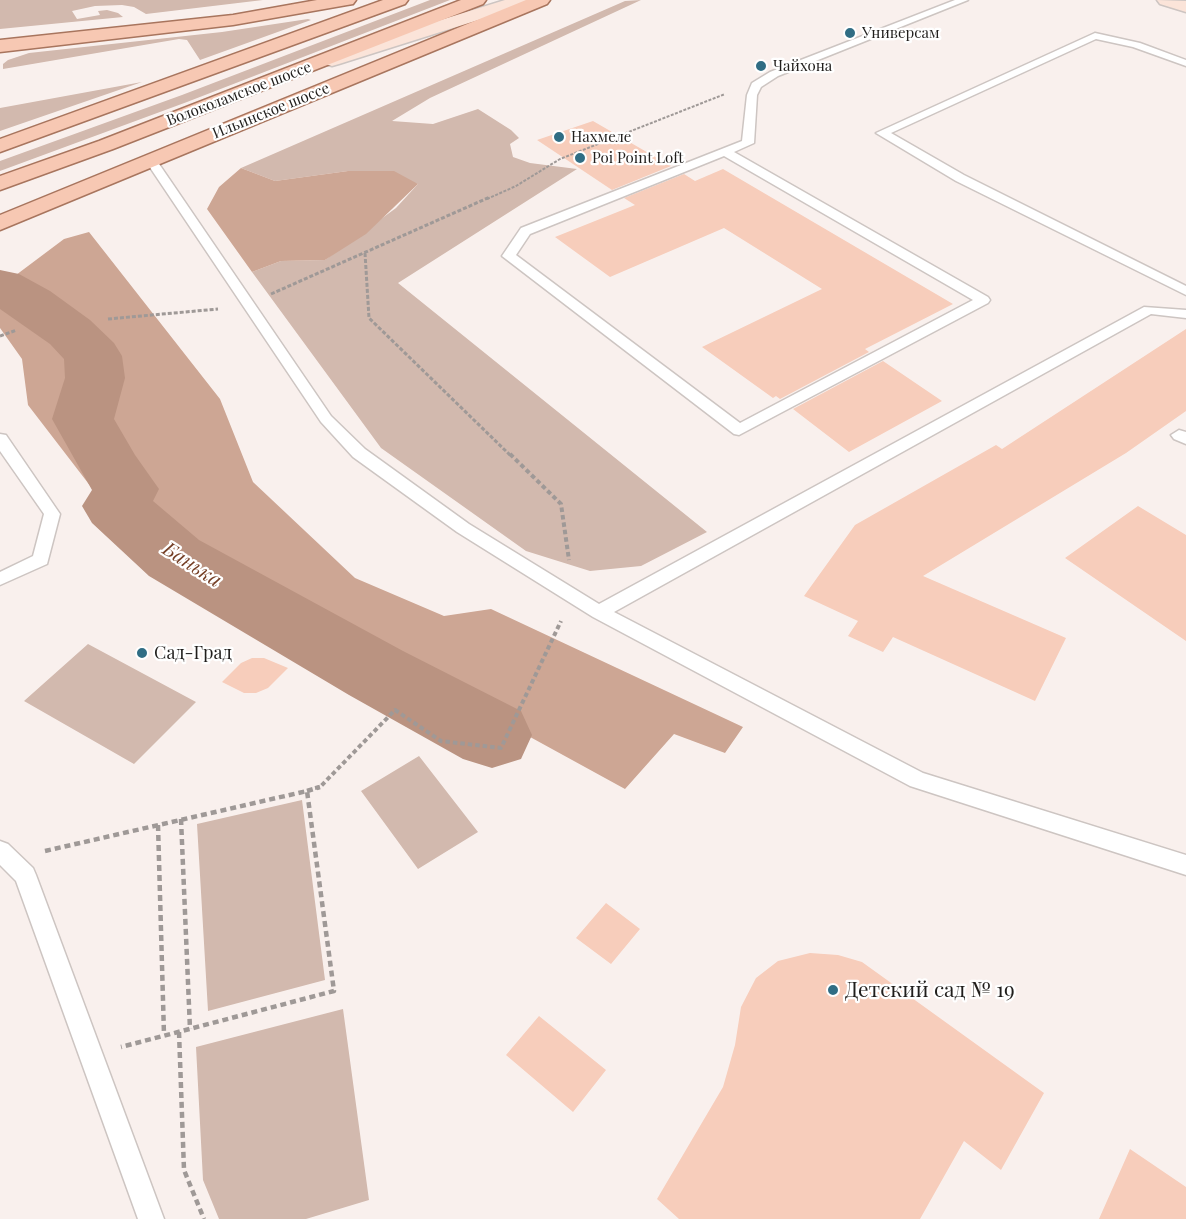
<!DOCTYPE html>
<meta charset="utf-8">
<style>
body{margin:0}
canvas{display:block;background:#f9f0ed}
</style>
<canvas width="1186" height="1219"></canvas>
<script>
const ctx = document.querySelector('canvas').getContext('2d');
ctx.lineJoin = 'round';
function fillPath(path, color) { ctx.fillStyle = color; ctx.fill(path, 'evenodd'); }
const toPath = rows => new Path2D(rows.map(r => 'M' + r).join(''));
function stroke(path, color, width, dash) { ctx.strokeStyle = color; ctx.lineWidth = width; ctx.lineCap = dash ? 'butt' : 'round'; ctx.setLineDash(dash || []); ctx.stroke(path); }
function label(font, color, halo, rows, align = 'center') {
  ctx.font = font + ' "Playfair Display",serif'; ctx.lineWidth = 4.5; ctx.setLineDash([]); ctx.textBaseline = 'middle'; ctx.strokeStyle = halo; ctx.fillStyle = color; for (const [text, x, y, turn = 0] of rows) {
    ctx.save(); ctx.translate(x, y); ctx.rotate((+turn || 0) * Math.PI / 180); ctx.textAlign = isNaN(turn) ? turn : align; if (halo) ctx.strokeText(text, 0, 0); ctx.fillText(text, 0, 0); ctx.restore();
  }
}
fillPath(toPath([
 [0,0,263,0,146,14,134,7,122,5,95,6,72,11,77,19,100,15,98,11,107,10,118,13,123,17,0,29],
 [430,0,450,0,187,102,0,171,0,161,182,95],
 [641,0,430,98,392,121,433,124,478,109,511,130,519,138,510,144,513,157,530,163,577,169,398,283,707,532,641,566,590,571,526,551,381,448,252,272,281,261,325,260,396,208,418,184,348,171,275,181,241,168,625,1],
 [308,19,311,20,200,60,187,40,179,39,3,69,3,64,8,60,29,53,222,32],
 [142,82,0,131,0,108],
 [88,644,196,702,134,764,24,701],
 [419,756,478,832,418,869,361,791],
 [302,800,325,980,208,1011,197,824],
 [343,1009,369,1200,306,1219,219,1219,203,1180,196,1047]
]), '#d2b9ae');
fillPath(toPath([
 [241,168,275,181,348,171,394,171,418,184,366,234,325,260,281,261,252,272,207,209,219,187],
 [89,232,220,399,253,482,355,578,444,616,491,609,743,727,725,753,674,734,625,789,282,601,186,591,108,509,28,405,22,359,0,328,0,287,64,239]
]), '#cda694');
fillPath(toPath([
 [0,270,19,274,50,291,90,320,114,343,122,356,125,378,114,419,135,455,159,489,153,501,199,540,403,651,521,711,532,735,521,759,492,768,463,759,349,695,149,576,92,523,82,506,92,490,52,419,65,378,64,359,50,344,0,309,0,270]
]), '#ba9381');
fillPath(toPath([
 [593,121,671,166,612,190,537,140],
 [723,169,953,304,865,349,869,352,780,399,776,396,773,398,702,347,822,289,724,228,610,277,555,237,635,205,624,198,684,174,695,181],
 [1186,329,1186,411,1126,453,923,576,1066,638,1035,701,893,637,883,652,848,636,858,621,804,596,855,525,996,445,1002,449],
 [883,361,942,401,849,452,793,409],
 [1138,506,1186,535,1186,641,1065,558],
 [252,658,264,658,288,668,268,688,256,693,244,693,222,682,241,663],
 [606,903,640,929,611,964,576,938],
 [810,953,838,955,862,962,1044,1093,1001,1170,964,1141,920,1219,679,1219,657,1199,723,1087,735,1045,741,1007,756,978,778,961],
 [539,1016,606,1070,573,1112,506,1055],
 [1130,1149,1186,1187,1186,1219,1099,1219]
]), '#f7cdbb');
const lane = toPath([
 [955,0,968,0,778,76,761,87,757,95,754,143,734,152,988,297,990,300,988,303,739,435,734,434,502,256,521,228,742,141,747,95,752,83,770,72,955,0],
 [724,156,973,300,740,423,516,255,530,234,724,156],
 [1095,33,1140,43,1186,60,1186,66,1133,47,1096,39,891,133,964,175,1186,286,1186,295,956,181,876,133,1095,33],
 [151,156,155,158,331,416,365,449,469,524,599,604,1144,307,1186,310,1186,318,1151,314,614,612,923,773,1186,855,1186,875,910,786,593,617,457,532,353,457,321,422,145,160,151,156],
 [1179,430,1186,432,1186,444,1174,439,1171,435,1179,430],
 [0,434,6,435,60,514,47,564,0,585,0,572,33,556,44,514,0,451,0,434],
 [0,841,8,844,33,868,36,875,164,1219,138,1219,16,881,0,865,0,841]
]);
const secondary = toPath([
 [505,0,532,0,529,4,339,64,332,66,325,64,323,60,325,56,505,0],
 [1157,0,1186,1,1186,12,1160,4,1157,0]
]);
const primary = toPath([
 [317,0,356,0,353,4,347,5,233,25,0,52,0,40,233,15,317,0],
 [383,0,408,0,405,4,0,152,0,139,383,0],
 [461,0,486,0,483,4,113,149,0,190,0,176,99,141,461,0],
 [526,0,550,0,547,4,0,230,0,215,526,0]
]);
stroke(lane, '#cdc5c2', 3);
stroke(secondary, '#cdc5c2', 3);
stroke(primary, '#a8755e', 3);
stroke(toPath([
 [487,199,516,186,560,159,725,94]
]), '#9f9997', 2, [3, 1.5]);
stroke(toPath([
 [365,253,369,318,511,456],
 [271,294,490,197],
 [108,319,218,309],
 [0,336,17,330]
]), '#9f9997', 3, [4, 2]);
stroke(toPath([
 [510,454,561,504,569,560],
 [315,788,320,787,395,710,441,741,501,748,561,621]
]), '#9f9997', 4, [4.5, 3]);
stroke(toPath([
 [307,791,320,787],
 [181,819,190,1029],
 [158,825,164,1035],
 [45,851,307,791,334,991,121,1047],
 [179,1032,184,1170,204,1219]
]), '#9f9997', 4.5, [6, 4]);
fillPath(lane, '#fff');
fillPath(secondary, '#fbe4d9');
fillPath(primary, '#f7c8b3');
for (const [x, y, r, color] of [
 [850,33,6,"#306d84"],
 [761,66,6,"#306d84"],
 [559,137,6,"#306d84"],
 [580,158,6,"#306d84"],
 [142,653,6,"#306d84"],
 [833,990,6,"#306d84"]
]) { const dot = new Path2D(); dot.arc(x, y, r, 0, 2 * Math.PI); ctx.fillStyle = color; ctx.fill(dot); stroke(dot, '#fff', 2); }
label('15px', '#201e1c', '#fff', [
 ["Универсам",862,33],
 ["Чайхона",773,66],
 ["Нахмеле",571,137],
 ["Poi Point Loft",592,158]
], 'left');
label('15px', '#201e1c', '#fff', [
 ["Волоколамское шоссе",239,94,-21],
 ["Ильинское шоссе",271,111,-22]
]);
label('18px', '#201e1c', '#fff', [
 ["Сад-Град",154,653]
], 'left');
label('italic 20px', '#764027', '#fff', [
 ["Банька",192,565,33]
]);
label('21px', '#201e1c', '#fff', [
 ["Детский сад № 19",845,990]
], 'left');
</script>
